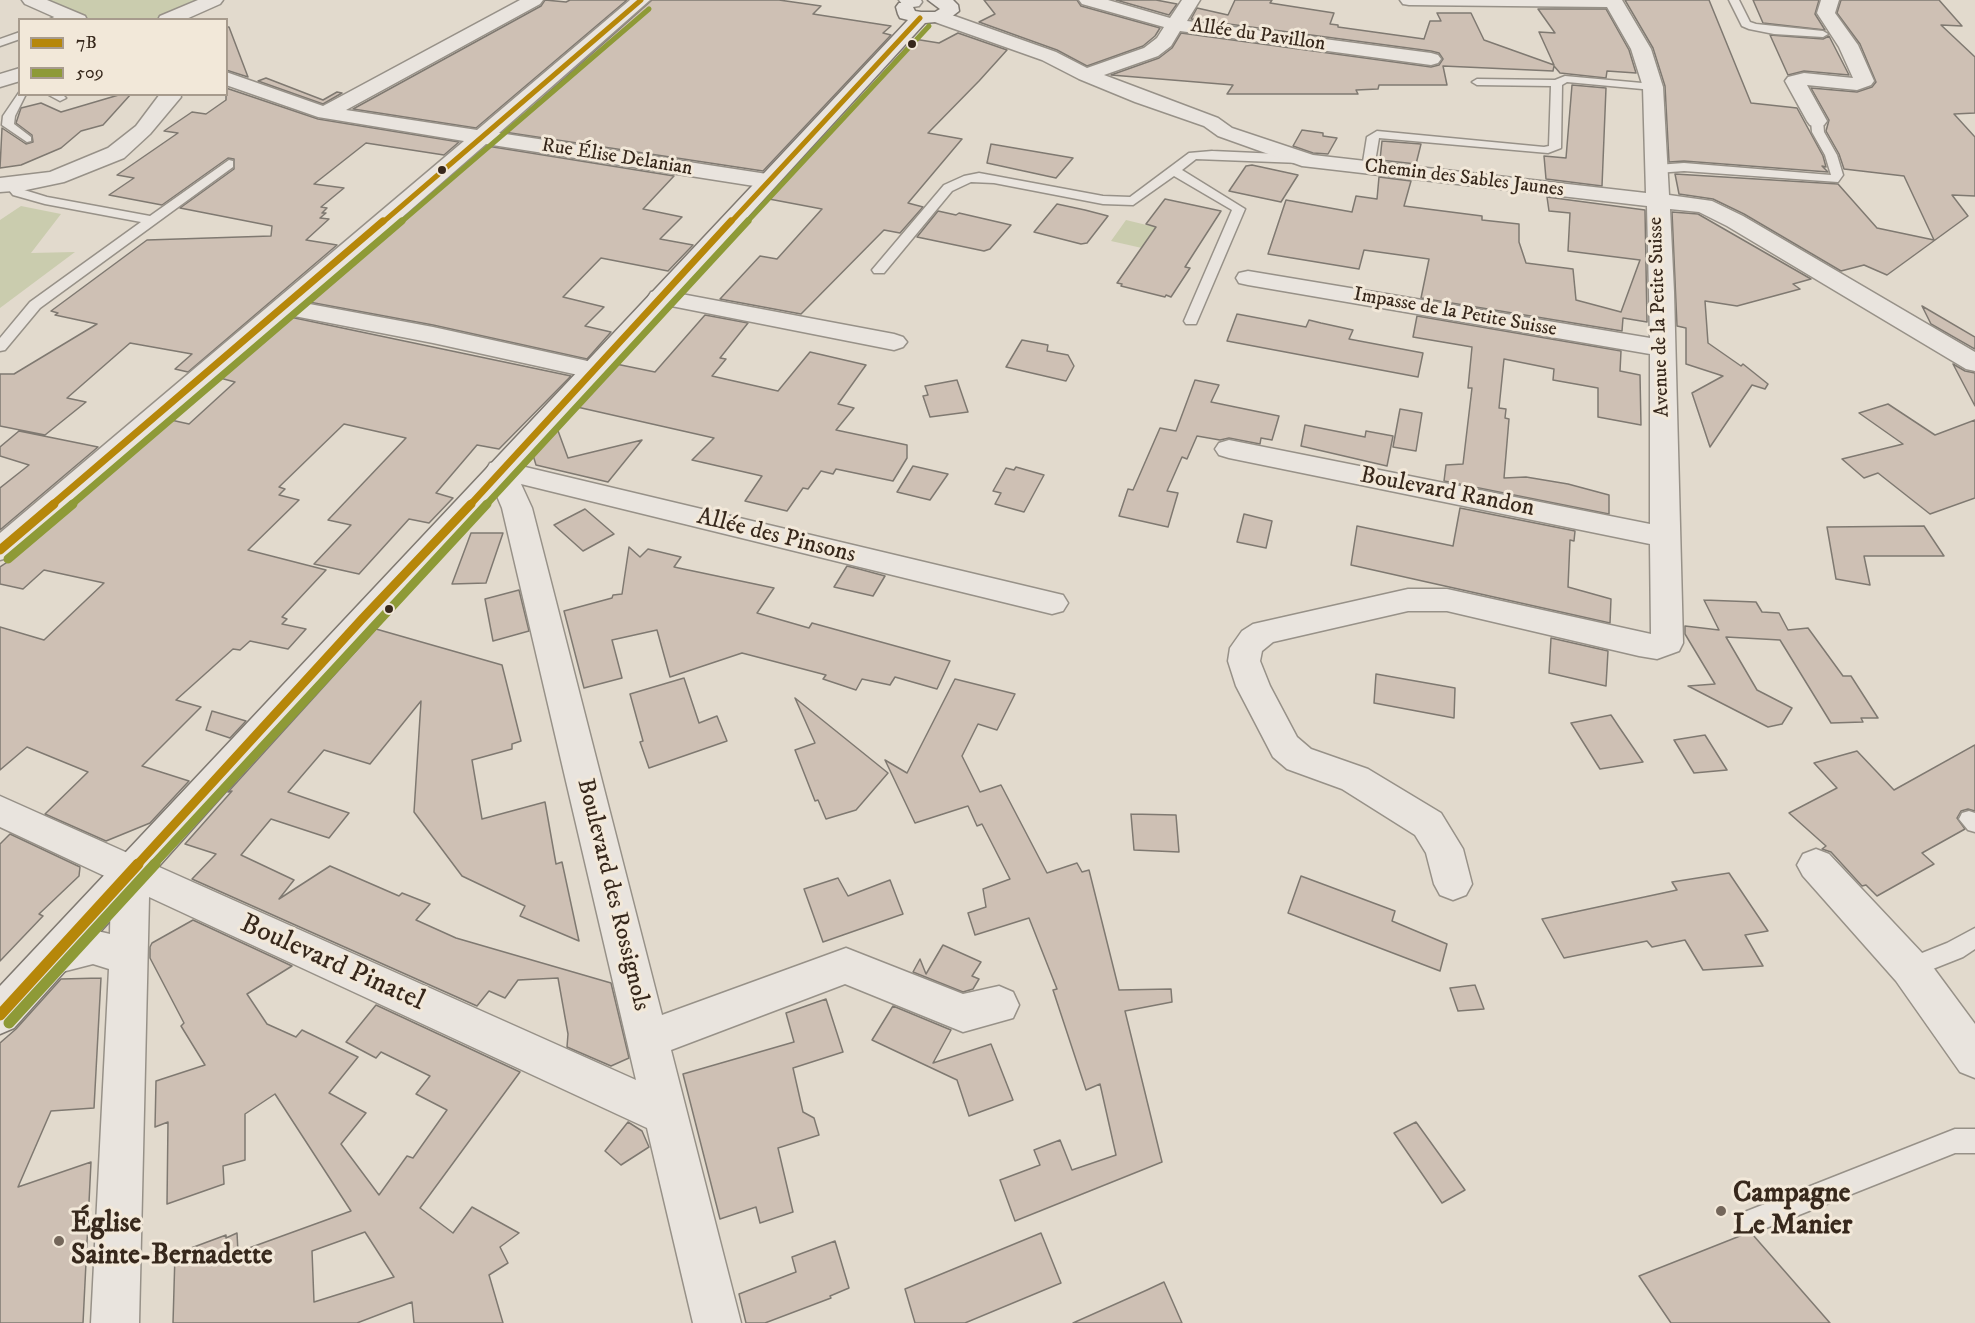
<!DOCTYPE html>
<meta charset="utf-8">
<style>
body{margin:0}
#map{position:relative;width:1975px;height:1323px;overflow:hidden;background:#e2dacd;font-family:"IM FELL DW Pica",serif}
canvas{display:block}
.legend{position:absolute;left:18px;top:18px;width:210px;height:78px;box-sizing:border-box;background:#f2e8d9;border:2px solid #a79b8d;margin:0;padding:8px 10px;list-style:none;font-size:18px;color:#37281c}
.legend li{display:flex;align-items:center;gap:12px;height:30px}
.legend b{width:30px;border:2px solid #a79b8d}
</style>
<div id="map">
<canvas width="1975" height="1323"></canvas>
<ul class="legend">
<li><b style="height:8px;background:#b6870a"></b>7B</li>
<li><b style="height:8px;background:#8e9a37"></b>509</li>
</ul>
</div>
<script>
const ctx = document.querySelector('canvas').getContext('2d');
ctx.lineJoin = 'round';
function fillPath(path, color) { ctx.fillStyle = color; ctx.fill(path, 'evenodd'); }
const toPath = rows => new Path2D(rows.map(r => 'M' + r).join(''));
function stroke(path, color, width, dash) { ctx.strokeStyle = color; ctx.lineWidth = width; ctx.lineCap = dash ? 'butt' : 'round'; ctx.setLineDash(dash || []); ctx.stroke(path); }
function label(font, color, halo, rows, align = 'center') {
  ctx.font = font + ' "IM FELL DW Pica",serif'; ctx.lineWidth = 6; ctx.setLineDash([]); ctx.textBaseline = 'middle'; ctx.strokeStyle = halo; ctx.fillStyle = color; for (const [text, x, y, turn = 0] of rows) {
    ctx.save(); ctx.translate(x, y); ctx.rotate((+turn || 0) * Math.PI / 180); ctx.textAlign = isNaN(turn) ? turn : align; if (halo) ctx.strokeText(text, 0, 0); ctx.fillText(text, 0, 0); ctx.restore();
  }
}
fillPath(toPath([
 [40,0,205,0,158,20,90,19],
 [21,206,61,214,31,253,75,252,0,308,0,220],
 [1126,220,1200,238,1186,258,1111,241]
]), '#caccae');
const building = toPath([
 [545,0,566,2,570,0,627,0,476,128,353,109,541,6,545,0],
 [652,0,779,0,821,6,813,14,891,26,883,33,891,35,763,171,504,132,652,0],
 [984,0,1077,0,1081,6,1160,28,1155,36,1143,46,1087,66,1057,50,979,22,995,14,984,0],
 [1116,0,1156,0,1177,4,1169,15,1116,0],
 [1235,0,1272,0,1270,3,1334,13,1330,24,1338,25,1338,27,1424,39,1430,21,1441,21,1437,13,1471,13,1484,40,1554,65,1539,32,1555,33,1538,9,1606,9,1629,50,1636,73,1607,71,1606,78,1560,73,1554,66,1553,71,1443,66,1447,85,1379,85,1378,89,1356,90,1358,94,1227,94,1233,85,1111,75,1159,58,1172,48,1181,33,1431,67,1439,65,1443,59,1439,53,1431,51,1191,19,1197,8,1228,15,1235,0],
 [1625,0,1709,0,1751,103,1797,108,1823,156,1826,167,1822,166,1828,172,1684,161,1669,162,1665,86,1653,48,1625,0],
 [1753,0,1819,0,1815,14,1825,30,1763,23,1753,0],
 [1841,0,1939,0,1962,26,1941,25,1975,57,1975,113,1954,114,1975,137,1975,196,1952,195,1968,216,1887,275,1864,265,1841,271,1744,214,1713,199,1679,194,1675,174,1838,184,1877,228,1934,240,1904,176,1844,169,1839,154,1826,131,1829,120,1811,88,1857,92,1872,87,1876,82,1860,44,1837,13,1841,0],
 [226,27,229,27,248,77,226,70,226,27],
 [958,33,1007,50,979,81,928,133,962,139,908,203,923,207,900,233,884,230,801,314,720,299,760,256,777,259,822,209,769,199,789,178,787,178,914,39,939,43,958,33],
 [1770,35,1823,39,1829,36,1849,75,1804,71,1788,75,1770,35],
 [266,78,323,100,337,92,342,93,323,104,258,81,266,78],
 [1572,85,1606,88,1602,186,1546,179,1544,156,1566,158,1572,85],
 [226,88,318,119,459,142,444,155,366,143,314,184,344,188,321,207,327,208,322,213,326,213,320,218,329,219,306,240,337,245,188,372,175,369,192,354,130,343,67,398,86,402,45,435,0,426,0,374,14,374,97,324,55,315,58,313,51,311,147,240,271,236,272,226,180,208,234,169,234,159,228,158,162,205,109,195,134,178,117,175,178,133,164,131,192,112,206,114,226,100,226,88],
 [122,94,131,94,103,125,81,131,61,148,21,165,0,168,2,128,26,144,33,142,32,135,16,123,21,108,41,103,61,112,122,94],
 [1302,130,1323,133,1323,136,1337,138,1328,154,1313,153,1293,146,1302,130],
 [1382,141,1421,144,1416,164,1380,160,1382,141],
 [991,144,1073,158,1056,178,987,163,991,144],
 [487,146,674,176,643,209,682,217,660,239,693,245,668,271,601,258,563,297,604,307,585,326,611,332,587,359,433,325,309,302,487,146],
 [1252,165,1298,175,1281,202,1229,191,1246,166,1252,165],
 [1379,177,1411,181,1404,206,1482,216,1482,220,1519,224,1519,242,1526,263,1573,269,1576,300,1621,312,1640,260,1568,251,1570,213,1549,211,1547,197,1645,210,1647,322,1623,318,1622,331,1421,298,1429,259,1364,250,1359,269,1268,254,1286,200,1352,212,1356,196,1377,199,1379,177],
 [1165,199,1221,211,1185,267,1190,268,1171,297,1166,295,1165,297,1121,286,1122,284,1117,283,1156,227,1146,224,1165,199],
 [1057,204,1085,210,1108,216,1087,243,1081,244,1034,232,1057,204],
 [938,211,956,215,959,213,1011,225,990,249,984,251,917,237,938,211],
 [1672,212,1698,214,1811,279,1793,284,1800,289,1737,306,1705,301,1708,343,1741,366,1743,364,1768,384,1765,389,1752,385,1710,447,1692,393,1723,376,1686,364,1686,328,1677,326,1672,212],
 [1922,306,1975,337,1975,349,1931,324,1922,306],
 [1237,314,1306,327,1309,320,1321,323,1353,330,1349,339,1423,353,1418,377,1227,341,1237,314],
 [705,315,748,323,720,358,726,359,712,376,778,391,810,352,866,365,838,404,854,408,836,430,907,445,907,458,893,481,836,469,833,474,821,471,808,489,803,488,787,511,745,501,762,476,692,460,714,438,577,407,616,364,655,372,705,315],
 [1417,316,1621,351,1620,371,1640,375,1641,425,1598,417,1598,388,1553,380,1554,369,1504,359,1499,408,1506,409,1505,418,1509,419,1504,478,1526,477,1568,484,1609,495,1609,514,1444,481,1446,465,1463,464,1472,388,1468,388,1472,347,1413,337,1417,316],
 [290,317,571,376,499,449,477,445,436,493,453,498,429,523,409,519,359,574,314,564,351,525,328,520,406,438,344,424,279,487,285,489,279,495,299,500,248,550,326,570,282,617,287,619,282,624,306,629,288,649,250,641,240,650,233,649,176,700,201,707,142,766,189,781,150,823,106,841,45,814,88,772,27,747,0,770,0,627,44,640,104,583,44,570,23,589,0,584,0,567,12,559,171,420,189,424,235,382,220,378,290,317],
 [1022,340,1048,345,1047,351,1068,355,1074,366,1066,381,1006,367,1022,340],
 [1953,364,1965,371,1975,373,1975,406,1953,364],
 [957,380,968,412,930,417,923,396,928,395,925,386,957,380],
 [1195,380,1219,385,1211,402,1279,416,1272,440,1261,438,1260,444,1229,438,1220,440,1197,436,1187,459,1182,457,1167,491,1178,493,1168,527,1119,516,1128,489,1133,490,1160,428,1176,431,1195,380],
 [1888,404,1935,435,1975,420,1975,498,1930,514,1878,473,1864,478,1842,459,1903,444,1859,413,1888,404],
 [1400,409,1422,413,1416,451,1393,447,1400,409],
 [1305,425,1365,437,1366,431,1393,436,1387,466,1301,446,1305,425],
 [557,428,568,458,642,440,608,482,536,465,533,455,557,428],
 [19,431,98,447,0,530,0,488,29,465,0,456,0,447,19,431],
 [913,466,948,474,930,500,897,492,913,466],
 [1016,467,1044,475,1024,512,995,504,1001,493,993,491,1006,468,1014,470,1016,467],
 [1460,508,1575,531,1574,541,1570,540,1568,587,1611,599,1610,623,1351,565,1357,526,1453,546,1460,508],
 [585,509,614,534,583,551,554,525,585,509],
 [1244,514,1272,521,1266,548,1237,542,1244,514],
 [1924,526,1944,556,1864,556,1870,585,1836,579,1827,527,1924,526],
 [471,533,503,533,486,583,452,584,471,533],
 [629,547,640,557,648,549,681,557,674,567,774,588,757,613,809,628,812,623,950,661,937,689,895,677,890,685,862,679,856,690,823,679,826,675,742,653,670,677,657,630,612,640,622,678,584,688,564,611,612,598,613,595,622,594,629,547],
 [847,566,859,569,885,576,873,596,834,587,847,566],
 [519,590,529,631,493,641,485,599,519,590],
 [1704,600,1756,602,1762,612,1779,613,1788,630,1808,628,1843,676,1851,676,1878,718,1861,718,1863,722,1831,723,1780,640,1726,637,1757,690,1792,708,1782,724,1768,727,1688,686,1715,684,1685,634,1685,626,1719,630,1704,600],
 [376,629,502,665,521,741,512,744,512,749,472,760,482,819,545,802,556,864,562,862,579,941,520,916,525,906,462,876,414,812,421,701,370,764,324,750,288,792,349,813,329,838,271,819,241,855,294,880,279,899,330,866,399,896,402,893,430,904,416,920,456,938,611,983,629,1058,611,1066,567,1047,568,1034,558,978,518,980,505,998,489,991,477,1006,192,879,216,854,185,844,232,791,228,792,376,629],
 [1551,638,1608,651,1606,686,1549,673,1551,638],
 [1376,674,1455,688,1454,718,1374,703,1376,674],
 [684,678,699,723,717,716,727,741,649,768,640,742,643,741,630,694,684,678],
 [955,679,1015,694,997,730,978,724,962,756,980,792,1001,785,1047,873,1077,863,1082,872,1089,870,1119,990,1171,989,1172,1002,1125,1011,1162,1162,1015,1221,1000,1180,1040,1165,1034,1150,1060,1140,1072,1170,1116,1155,1100,1084,1086,1090,1053,990,1057,989,1029,918,975,935,968,913,986,907,983,889,1010,879,982,824,977,826,968,806,915,823,885,760,907,773,955,679],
 [795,698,888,773,856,810,826,819,818,800,815,801,795,750,815,743,795,698],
 [212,711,246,721,230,738,206,730,212,711],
 [1611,715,1619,727,1643,762,1600,769,1571,723,1611,715],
 [1705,735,1727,770,1694,773,1674,740,1705,735],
 [1975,745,1975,811,1968,809,1961,811,1957,818,1965,829,1922,853,1934,864,1877,896,1866,885,1862,886,1831,852,1822,849,1826,846,1789,813,1837,788,1814,763,1857,751,1894,790,1975,745],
 [1131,814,1176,815,1179,852,1134,850,1131,814],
 [10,834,80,867,79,876,39,914,43,916,0,961,0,844,10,834],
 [1729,873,1768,931,1745,935,1763,966,1703,970,1685,940,1652,947,1647,941,1564,958,1542,919,1677,890,1672,882,1729,873],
 [1301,876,1395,911,1392,921,1447,944,1440,971,1288,913,1301,876],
 [838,878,848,896,890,880,903,914,823,942,804,889,838,878],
 [193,920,292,966,247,994,267,1024,296,1037,302,1030,358,1057,329,1093,366,1113,341,1144,379,1195,407,1156,413,1158,447,1110,416,1094,430,1076,381,1052,376,1058,346,1042,376,1005,520,1072,420,1208,453,1233,472,1207,519,1233,500,1247,508,1263,489,1275,503,1323,414,1323,412,1302,357,1323,173,1323,175,1254,226,1235,226,1238,237,1233,238,1252,351,1211,275,1094,245,1114,245,1160,223,1166,224,1184,167,1204,168,1122,155,1127,156,1081,205,1065,181,1026,184,1023,150,958,150,947,152,943,193,920],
 [365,1232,394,1277,314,1302,312,1251,365,1232],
 [943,945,981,962,972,976,979,979,973,989,963,992,913,972,920,959,926,974,943,945],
 [101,978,94,1108,51,1111,18,1187,91,1162,83,1323,0,1323,0,1043,16,1029,61,979,101,978],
 [1475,985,1484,1009,1458,1011,1450,988,1475,985],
 [826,999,843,1052,793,1068,803,1112,814,1118,819,1135,778,1148,793,1212,760,1223,756,1207,720,1219,683,1074,794,1042,786,1013,826,999],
 [893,1006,951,1030,933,1063,991,1044,1013,1100,969,1116,957,1080,872,1040,893,1006],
 [628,1122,642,1131,649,1147,621,1165,605,1151,628,1122],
 [1416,1122,1465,1190,1442,1203,1394,1133,1416,1122],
 [1041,1233,1061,1283,965,1323,915,1323,905,1289,1041,1233],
 [1745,1234,1753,1235,1830,1323,1671,1323,1639,1276,1745,1234],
 [835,1241,849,1288,830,1296,831,1298,765,1323,746,1323,739,1294,796,1272,792,1257,835,1241],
 [1164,1282,1182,1323,1073,1323,1147,1290,1164,1282]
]);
fillPath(building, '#cec0b4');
stroke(building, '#7f7971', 1.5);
const lane = toPath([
 [1729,0,1739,0,1750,22,1756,24,1823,31,1828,34,1823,37,1774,34,1749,29,1742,26,1729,0],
 [65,12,69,13,69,17,48,20,65,12],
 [20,32,20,39,0,46,0,39,20,32],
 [1565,76,1653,84,1658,87,1653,90,1567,82,1562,85,1561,148,1548,153,1379,138,1374,168,1368,172,1362,168,1367,137,1377,131,1544,147,1549,146,1551,86,1477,85,1472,82,1477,79,1555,80,1565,76],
 [20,91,20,94,26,94,15,116,14,124,31,137,31,141,27,142,2,125,3,116,20,91],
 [47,94,62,94,66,98,60,101,47,94],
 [1817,118,1823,121,1824,132,1837,155,1843,175,1838,182,1684,171,1657,173,1651,169,1657,165,1684,163,1831,175,1825,155,1812,132,1811,121,1817,118],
 [1212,151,1301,155,1307,159,1301,163,1196,159,1182,170,1245,209,1196,324,1186,324,1184,321,1232,210,1174,176,1133,205,1103,204,994,183,971,182,952,191,884,273,874,273,872,270,944,185,964,176,979,173,1103,196,1130,197,1189,153,1212,151],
 [229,160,233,161,233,167,40,308,5,350,0,351,0,338,30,302,141,222,45,204,13,195,4,184,6,181,14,181,21,189,47,197,150,216,229,160],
 [1969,811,1975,813,1975,832,1968,830,1959,819,1962,813,1969,811],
 [1975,928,1975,949,1963,957,1910,978,1902,975,1899,968,1902,961,1947,943,1975,928],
 [1955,1129,1975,1129,1975,1153,1955,1153,1751,1234,1742,1231,1739,1222,1742,1213,1955,1129]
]);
const street = toPath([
 [22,0,47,0,85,16,87,20,61,20,25,4,22,0],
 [198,0,223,0,220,4,184,20,158,20,160,16,198,0],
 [520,0,543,0,540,4,346,110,477,130,630,0,650,0,499,133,767,174,775,176,778,181,775,186,767,188,486,144,304,303,433,327,592,362,601,364,605,370,601,376,592,378,433,343,289,315,11,557,0,560,0,533,464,141,318,117,226,85,226,72,323,106,520,0],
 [899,0,921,0,922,2,919,6,913,7,902,4,899,0],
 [1079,0,1108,0,1170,18,1182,0,1200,0,1187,21,1431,53,1438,55,1441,59,1438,63,1431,65,1180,31,1171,46,1158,56,1104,75,1218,118,1232,128,1313,155,1646,193,1643,87,1631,49,1607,7,1409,5,1403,4,1400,0,1622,0,1651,49,1663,87,1669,195,1712,201,1743,216,1975,352,1975,371,1966,369,1727,226,1699,212,1670,209,1674,292,1683,643,1679,651,1657,659,1639,656,1447,611,1408,611,1273,642,1262,651,1260,661,1270,686,1297,737,1311,749,1368,769,1441,813,1463,849,1472,884,1466,895,1453,900,1440,895,1434,884,1426,853,1415,835,1342,789,1287,769,1273,757,1236,686,1228,661,1230,648,1242,631,1253,624,1408,589,1447,589,1651,634,1650,544,1229,458,1219,455,1215,449,1219,443,1229,440,1650,524,1650,354,1248,285,1239,283,1236,278,1239,273,1248,271,1650,338,1647,206,1302,166,1218,136,1204,126,1135,102,1079,79,1042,60,932,21,930,17,932,13,946,13,1056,52,1087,68,1144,48,1157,38,1164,27,1082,4,1079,0],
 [1821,0,1839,0,1835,13,1858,45,1874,81,1871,85,1857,90,1807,85,1827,121,1824,125,1817,127,1810,125,1807,121,1785,81,1788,77,1804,73,1853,78,1839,47,1817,13,1821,0],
 [20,68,20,81,0,87,0,74,20,68],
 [160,94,180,94,181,97,150,134,124,158,64,182,26,190,0,192,0,178,50,172,108,148,136,126,160,94],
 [660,290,894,334,903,337,907,342,903,347,894,350,651,302,648,297,651,292,660,290],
 [500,461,1063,595,1068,603,1063,611,1052,614,521,484,532,508,662,1015,846,948,963,994,999,986,1013,992,1019,1005,1013,1018,963,1032,845,984,671,1050,741,1323,693,1323,647,1128,149,897,139,1323,91,1323,109,969,93,964,54,974,40,968,34,956,40,944,54,938,93,930,110,934,111,879,0,827,0,796,636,1080,502,508,486,470,490,463,500,461],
 [1816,849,1829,854,1924,955,1975,1024,1975,1078,1960,1072,1896,981,1803,876,1797,865,1803,854,1816,849]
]);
const secondary = toPath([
 [928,0,953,0,958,5,959,11,946,21,925,23,510,477,471,524,373,627,14,1028,0,1034,0,986,908,20,900,18,898,14,896,7,899,3,911,3,915,11,921,12,935,12,940,9,928,0]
]);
stroke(lane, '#979188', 3);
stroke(street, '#979188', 3);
stroke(secondary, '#7f7971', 3);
fillPath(lane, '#e9e4de');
fillPath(street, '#e9e4de');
fillPath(secondary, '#e9e4de');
stroke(toPath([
 [382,223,641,0],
 [730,223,920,18]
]), '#b6870a', 5);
stroke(toPath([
 [52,505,383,221],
 [470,505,731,221]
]), '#b6870a', 7);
stroke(toPath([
 [0,550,54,504],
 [137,865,362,619,471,504]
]), '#b6870a', 9);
stroke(toPath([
 [0,1015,138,864]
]), '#b6870a', 11);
stroke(toPath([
 [400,223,649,9],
 [746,223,929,26]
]), '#8e9a37', 5);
stroke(toPath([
 [71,505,402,221],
 [486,505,748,221]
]), '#8e9a37', 7);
stroke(toPath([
 [8,559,73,504],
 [153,865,487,504]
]), '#8e9a37', 9);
stroke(toPath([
 [9,1023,155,864]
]), '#8e9a37', 11);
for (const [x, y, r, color] of [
 [912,44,5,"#37281c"],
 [442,170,5,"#37281c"],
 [389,609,5,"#37281c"],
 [1721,1211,6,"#73665a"],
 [59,1241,6,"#73665a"]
]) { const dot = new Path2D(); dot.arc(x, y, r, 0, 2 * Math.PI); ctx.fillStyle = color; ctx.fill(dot); stroke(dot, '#f2e8d9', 2); }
label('20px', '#37281c', '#f2e8d9', [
 ["Allée du Pavillon",1258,36,8],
 ["Rue Élise Delanian",617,158,9],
 ["Chemin des Sables Jaunes",1464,179,7],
 ["Impasse de la Petite Suisse",1455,313,10],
 ["Avenue de la Petite Suisse",1660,317,-92]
]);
label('24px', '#37281c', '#f2e8d9', [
 ["Boulevard Randon",1447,493,11],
 ["Allée des Pinsons",776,537,14],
 ["Boulevard des Rossignols",612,895,76]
]);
label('28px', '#37281c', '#f2e8d9', [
 ["Boulevard Pinatel",332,964,24]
]);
label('bold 28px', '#37281c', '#f2e8d9', [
 ["Campagne",1733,1195],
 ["Le Manier",1733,1227],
 ["Église",71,1225],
 ["Sainte-Bernadette",71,1257]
], 'left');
</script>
